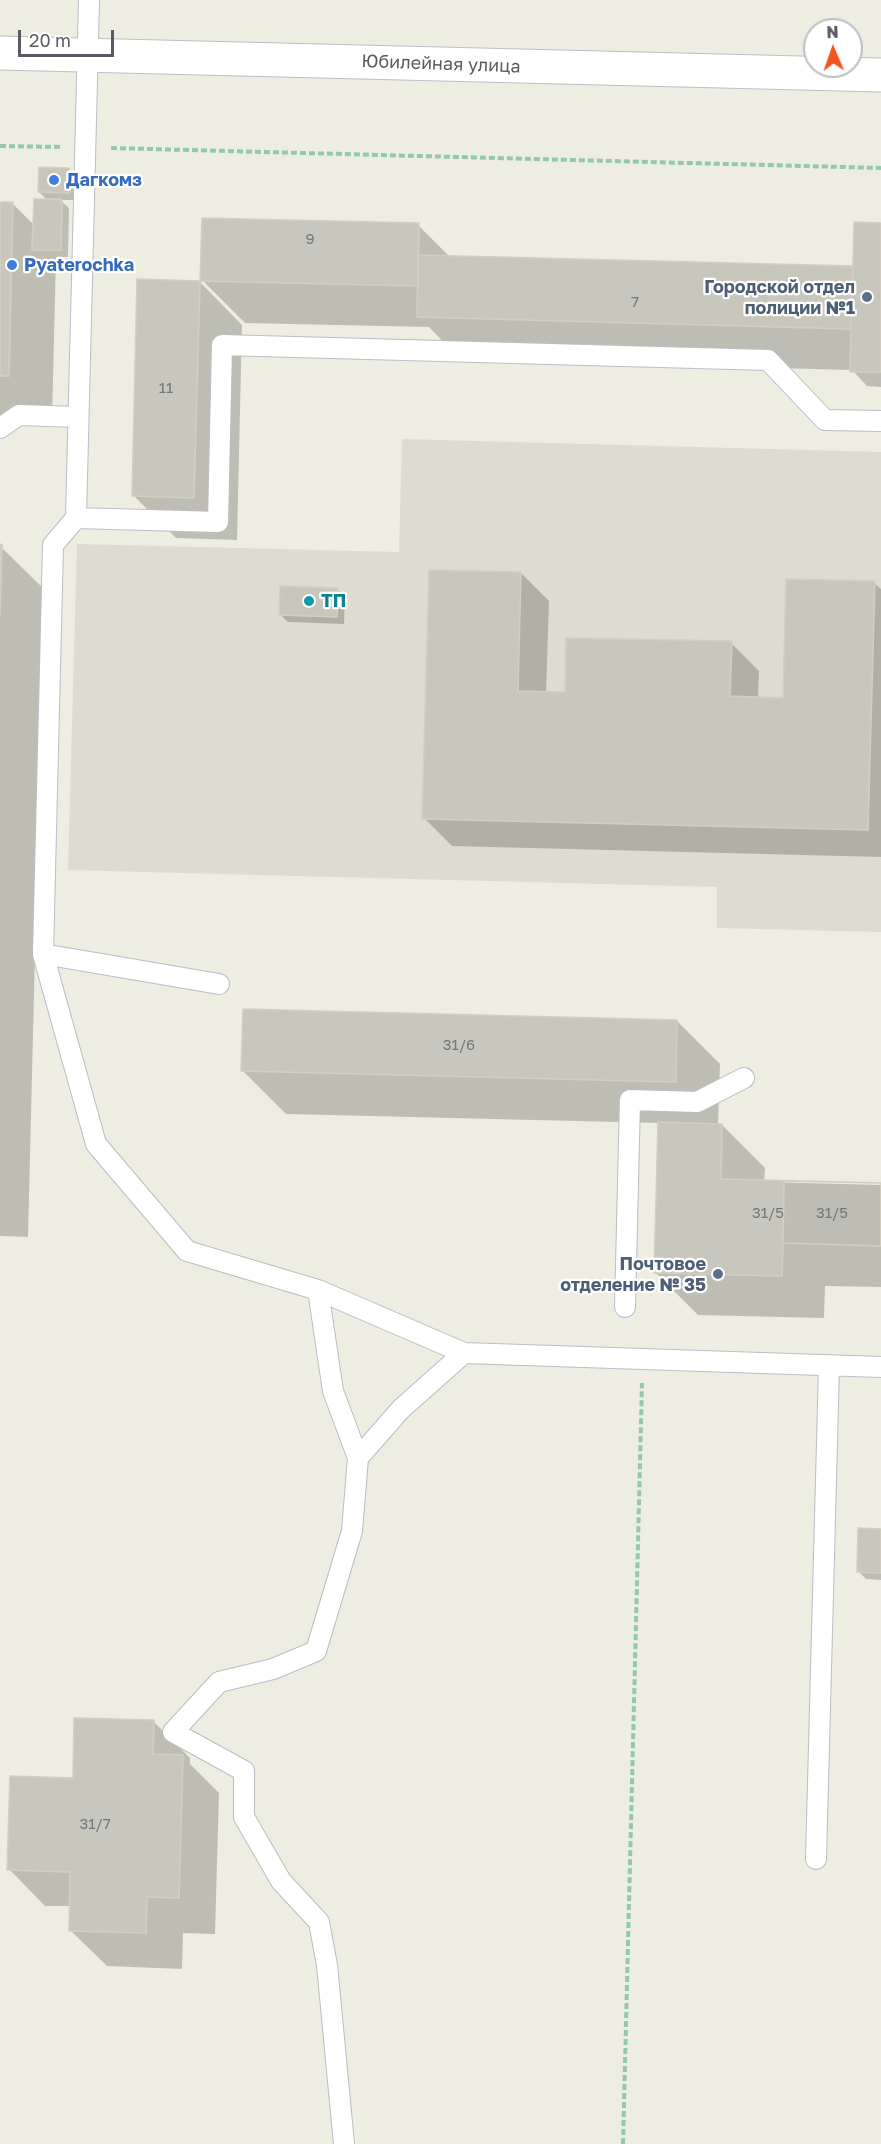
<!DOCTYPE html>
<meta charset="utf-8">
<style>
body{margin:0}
#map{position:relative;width:881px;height:2144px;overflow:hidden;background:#eeede1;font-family:"Golos Text",sans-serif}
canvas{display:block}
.north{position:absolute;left:803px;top:18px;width:60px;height:60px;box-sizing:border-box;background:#fff;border:2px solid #bdbec1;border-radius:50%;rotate:358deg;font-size:16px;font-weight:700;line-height:24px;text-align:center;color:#595c63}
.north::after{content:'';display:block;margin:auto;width:21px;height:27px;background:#f35221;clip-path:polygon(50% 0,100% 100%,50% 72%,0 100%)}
.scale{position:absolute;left:18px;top:30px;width:96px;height:27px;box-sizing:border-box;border:3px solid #595c63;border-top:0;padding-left:8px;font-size:18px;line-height:21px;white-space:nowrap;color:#595c63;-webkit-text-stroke:4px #fff;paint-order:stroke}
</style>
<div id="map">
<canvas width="881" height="2144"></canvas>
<div class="north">N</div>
<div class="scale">20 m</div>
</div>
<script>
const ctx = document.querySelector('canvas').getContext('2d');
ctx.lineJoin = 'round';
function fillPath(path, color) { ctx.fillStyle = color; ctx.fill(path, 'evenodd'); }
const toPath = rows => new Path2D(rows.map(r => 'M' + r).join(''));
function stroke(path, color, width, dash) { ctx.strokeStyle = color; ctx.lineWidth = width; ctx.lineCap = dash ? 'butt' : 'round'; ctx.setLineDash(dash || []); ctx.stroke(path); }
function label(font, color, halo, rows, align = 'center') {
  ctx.font = font + ' "Golos Text",sans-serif'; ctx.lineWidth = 4.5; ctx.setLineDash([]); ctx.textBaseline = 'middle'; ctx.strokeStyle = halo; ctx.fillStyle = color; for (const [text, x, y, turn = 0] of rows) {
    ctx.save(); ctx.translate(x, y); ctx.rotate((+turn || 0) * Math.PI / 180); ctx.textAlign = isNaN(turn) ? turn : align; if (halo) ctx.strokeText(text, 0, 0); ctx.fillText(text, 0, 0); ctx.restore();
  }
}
fillPath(toPath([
 [402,439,881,452,881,932,717,928,717,887,68,870,77,544,399,552]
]), '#dddcd0');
fillPath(toPath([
 [69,170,76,177,76,200,60,200,69,208,68,257,56,257,52,419,0,417,0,203,13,204,34,225,48,201,39,192],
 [881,224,881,387,867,386,852,370,461,360,429,327,245,323,202,280,418,225,450,257,854,269],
 [200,282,242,325,237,540,176,538,133,495],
 [0,546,44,589,28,1237,0,1236],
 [521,573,549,601,546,693,566,693,731,643,759,671,758,698,785,699,874,583,881,589,881,857,452,846,424,818],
 [337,589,345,596,344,624,288,622,281,615],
 [677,1021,720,1064,718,1125,722,1125,765,1168,764,1182,881,1185,881,1287,825,1286,824,1318,698,1315,655,1272,659,1123,286,1114,243,1071],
 [881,1530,881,1580,866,1579,859,1572],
 [154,1722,190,1758,190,1764,219,1793,215,1934,183,1933,182,1969,107,1966,70,1930,71,1906,45,1906,9,1869,74,1780]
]), '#0003');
const building = toPath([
 [39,167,69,168,69,193,38,192,39,167],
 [34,199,62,199,61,250,32,250,34,199],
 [0,202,13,202,9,376,0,376,0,202],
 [202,218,419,223,418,286,200,281,202,218],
 [854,222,881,223,881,372,850,372,854,222],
 [418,255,853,266,851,329,417,317,418,255],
 [137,279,200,281,194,498,132,496,137,279],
 [0,544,2,545,0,616,0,544],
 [429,570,521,572,518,691,565,692,566,638,732,641,730,696,783,698,786,579,875,581,868,830,422,819,429,570],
 [280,586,338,588,337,617,279,615,280,586],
 [243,1009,677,1020,676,1082,241,1071,243,1009],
 [658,1122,722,1124,721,1179,881,1183,881,1246,783,1243,782,1276,654,1273,658,1122],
 [784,1181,881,1183,881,1246,783,1243,784,1181],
 [858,1528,881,1529,881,1573,857,1572,858,1528],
 [74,1718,154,1720,153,1754,183,1755,179,1898,147,1897,146,1933,69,1931,70,1872,7,1870,10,1776,73,1778,74,1718]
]);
fillPath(building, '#c8c7be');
stroke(building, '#d3cfbf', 1.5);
const service = toPath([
 [89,0,76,518,53,545,43,954,96,1144,187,1251,318,1290,464,1353,881,1367],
 [0,428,19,415,78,417],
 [76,518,218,522,222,345,768,360,825,420,881,421],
 [43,954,219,984],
 [318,1290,333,1391,358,1458],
 [625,1307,630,1100,697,1102,744,1078],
 [816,1859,829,1366],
 [344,2144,327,1965,319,1922,281,1881,244,1817,244,1771,173,1732,219,1682,273,1669,316,1651,352,1531,358,1458,401,1409,464,1353]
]);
const secondary = toPath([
 [0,53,881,75]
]);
stroke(service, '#bbbdc4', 22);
stroke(secondary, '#bcbec6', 35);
stroke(toPath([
 [0,146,62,147],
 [111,148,881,168],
 [623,2144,642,1383]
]), '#94c8ab', 4, [6, 3]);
stroke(service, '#fff', 20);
stroke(secondary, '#fff', 33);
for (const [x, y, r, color] of [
 [54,180,6,"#3f7fe0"],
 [12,265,6,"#3f7fe0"],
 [867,297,6,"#5c6f8a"],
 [309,601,6,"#0f9aa8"],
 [718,1274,6,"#5c6f8a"]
]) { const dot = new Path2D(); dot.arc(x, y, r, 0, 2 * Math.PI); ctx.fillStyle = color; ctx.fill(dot); stroke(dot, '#fff', 2); }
label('15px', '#75777a', null, [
 ["9",310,239],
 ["7",635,302],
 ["11",166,388],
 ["31/6",459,1045],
 ["31/5",768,1213],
 ["31/5",832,1213],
 ["31/7",95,1824]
]);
label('18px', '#595c63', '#fff', [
 ["Юбилейная улица",441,64,2]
]);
label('bold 18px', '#366cbe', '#fff', [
 ["Дагкомз",66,180],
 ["Pyaterochka",24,265]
], 'left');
label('bold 18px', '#4e5e75', '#fff', [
 ["Городской отдел",855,287],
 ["полиции №1",855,308],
 ["Почтовое",706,1264],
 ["отделение № 35",706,1285]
], 'right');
label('bold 18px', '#0d838f', '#fff', [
 ["ТП",321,601]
], 'left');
</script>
